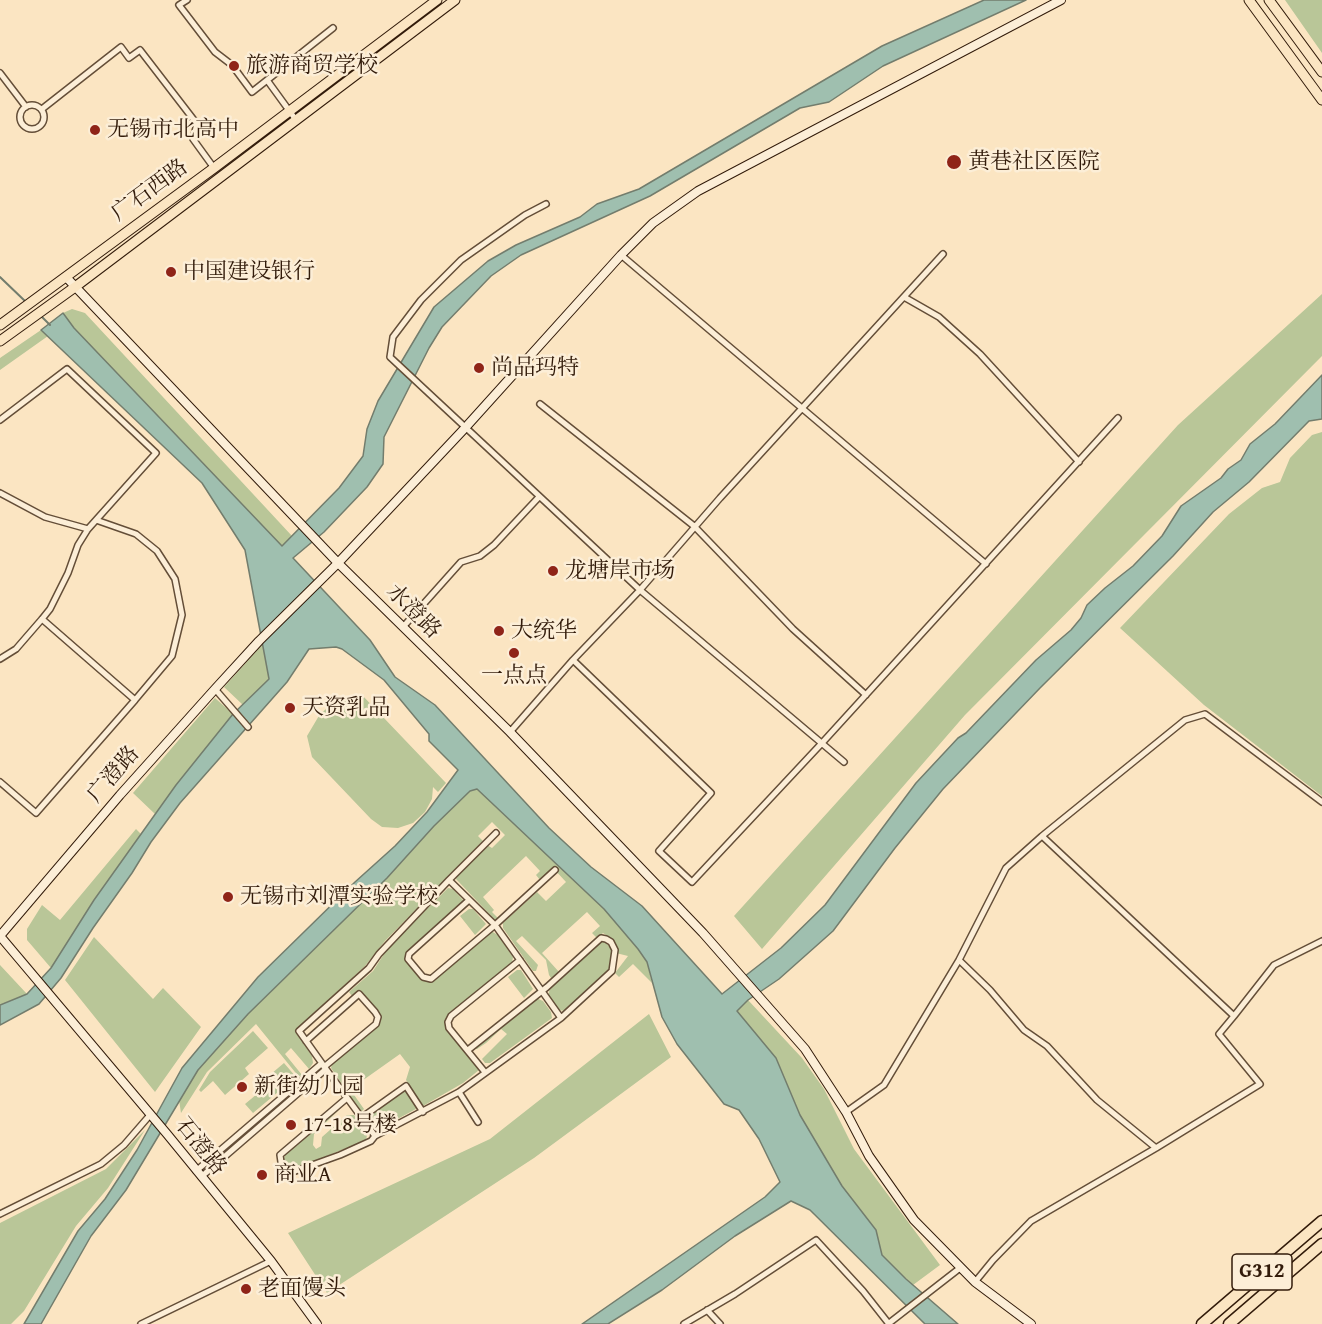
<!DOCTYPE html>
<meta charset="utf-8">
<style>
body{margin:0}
canvas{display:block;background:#fbe5c2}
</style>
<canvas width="1322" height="1324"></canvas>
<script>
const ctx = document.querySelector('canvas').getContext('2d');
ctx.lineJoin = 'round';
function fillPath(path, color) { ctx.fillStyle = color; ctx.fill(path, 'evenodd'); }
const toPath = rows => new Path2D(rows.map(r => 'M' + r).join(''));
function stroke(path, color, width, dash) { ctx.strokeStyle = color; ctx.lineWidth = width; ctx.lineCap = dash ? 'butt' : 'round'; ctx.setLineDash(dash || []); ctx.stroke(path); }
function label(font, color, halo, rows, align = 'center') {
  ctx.font = font + ' "Gentium Book Plus","Noto Serif SC",serif'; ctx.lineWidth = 5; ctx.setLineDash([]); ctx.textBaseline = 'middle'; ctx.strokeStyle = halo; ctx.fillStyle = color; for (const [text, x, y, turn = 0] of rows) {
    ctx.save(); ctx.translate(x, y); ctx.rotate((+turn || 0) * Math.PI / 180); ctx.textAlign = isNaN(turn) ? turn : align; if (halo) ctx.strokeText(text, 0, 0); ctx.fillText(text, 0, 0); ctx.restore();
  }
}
fillPath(toPath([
 [1285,0,1322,0,1322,53],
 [1322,294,1322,356,965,715,762,949,734,916,1178,425],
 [72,309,85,313,292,536,282,547,74,328,63,313],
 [41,330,48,336,0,370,0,358],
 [1322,432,1322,796,1204,705,1120,628,1229,514,1262,488,1280,482,1290,458,1312,435],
 [263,644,269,679,243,705,224,687],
 [362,695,446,783,438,792,433,787,432,799,425,812,413,823,398,828,382,827,371,819,312,757,307,736,320,714,337,700],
 [215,698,233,714,155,814,133,793],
 [478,789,604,909,638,949,647,962,652,983,633,964,619,977,615,973,628,956,616,953,615,943,609,937,603,933,597,938,592,933,600,926,587,912,542,953,559,972,553,978,551,978,549,975,546,960,522,936,516,941,538,965,536,971,533,971,503,928,503,923,537,892,546,901,566,882,553,868,540,880,536,875,540,871,526,856,483,897,494,910,492,912,498,918,495,920,456,879,457,874,487,845,492,848,505,835,492,822,478,836,483,841,385,941,365,966,295,1031,312,1056,313,1063,309,1069,291,1048,285,1054,302,1075,299,1077,256,1024,207,1072,181,1113,179,1100,198,1070,248,1014,387,878,434,826,470,790],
 [136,829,142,835,94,900,51,968,27,940,27,929,42,905,60,920],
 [448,888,453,889,463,900,462,904,407,953,419,975,425,981,432,981,491,931,498,935,513,957,512,963,447,1017,445,1024,448,1030,479,1070,463,1083,423,1106,406,1080,410,1067,400,1054,352,1088,352,1092,364,1109,361,1112,331,1068,332,1064,378,1024,380,1016,360,990,352,996,349,992,373,971,388,948],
 [469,909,473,909,486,924,475,935,460,916],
 [94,937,153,999,163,988,201,1027,155,1092,65,980],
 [600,941,604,941,612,949,609,970,565,1011,559,1010,548,996,550,988],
 [0,965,27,994,0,1005],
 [517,970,521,970,533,989,524,998,508,977],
 [536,998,543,1001,551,1012,552,1018,490,1063,485,1063,482,1059,507,1034,501,1029,486,1043,477,1049,473,1049],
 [748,1000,802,1058,824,1089,854,1149,940,1265,913,1285,881,1255,876,1230,842,1186,800,1115,776,1058,737,1011],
 [649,1014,671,1057,534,1158,327,1293,288,1233,490,1139],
 [253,1031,268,1048,245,1068,249,1074,225,1095,213,1081,201,1092,199,1090,210,1072],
 [284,1063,296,1077,253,1113,245,1104,269,1084,265,1079],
 [405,1091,408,1093,415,1104,416,1109,377,1130,374,1129,367,1118,369,1114],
 [342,1107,314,1134,313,1145,316,1149,321,1146,322,1137,347,1115,354,1115,367,1135,366,1140,295,1169,290,1168,284,1159,285,1155],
 [145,1130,108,1188,76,1226,24,1311,11,1324,0,1324,0,1223,106,1169]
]), '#b9c698');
const water = toPath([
 [984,0,1026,0,883,66,829,102,800,108,650,196,521,255,491,276,442,327,429,348,384,437,383,464,367,487,324,532,293,558,370,640,395,677,435,705,549,828,591,867,642,906,722,994,781,948,825,905,916,783,958,738,966,733,1036,660,1071,630,1081,618,1087,605,1105,588,1133,566,1162,536,1181,506,1221,478,1228,469,1241,460,1250,444,1275,424,1322,375,1322,419,1309,421,1249,482,1213,512,1173,556,1040,688,943,789,895,848,833,931,779,979,748,1000,737,1011,776,1058,800,1115,842,1186,876,1230,882,1255,906,1279,958,1324,925,1324,810,1210,791,1201,735,1236,662,1290,608,1324,582,1324,765,1197,780,1182,759,1139,739,1110,724,1104,677,1044,662,1017,647,962,638,949,604,909,477,789,470,791,434,826,387,878,248,1014,198,1070,126,1190,91,1236,41,1324,24,1324,78,1231,105,1199,137,1150,182,1068,258,977,355,882,395,846,427,812,458,770,429,741,429,734,384,680,342,649,336,647,309,649,287,682,180,803,151,842,132,873,93,928,61,978,39,1004,0,1025,0,1005,27,994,51,968,94,900,176,785,233,714,269,679,245,550,202,483,41,330,63,313,74,328,282,546,339,488,363,456,367,429,378,401,434,307,488,261,516,245,580,217,597,204,639,189,882,46,984,0]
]);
fillPath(water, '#9fbfaf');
stroke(water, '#737d6d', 1.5);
stroke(toPath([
 [0,277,26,302],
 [41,316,50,325]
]), '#737d6d', 2);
const street = toPath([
 [187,0,179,5,215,52,232,65,252,92,333,28],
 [0,73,26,107],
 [267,80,296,120],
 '20 117a12 12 0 1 1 24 0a12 12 0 1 1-24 0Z',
 [42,109,121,47,129,58,140,50,197,124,193,139,214,168],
 [546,204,525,215,461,260,421,300,393,337,390,357,640,590,844,762],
 [621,255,986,564],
 [904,297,939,317,980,354,1079,462],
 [540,404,694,526,793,629,866,695],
 [0,420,67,369,156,453,88,529,78,545,68,573,50,609,42,619,16,649,0,659],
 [0,493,45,517,88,529],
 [42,619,135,700,172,656,182,615,175,579,157,551,136,534,96,520],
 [403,627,461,562,480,556,494,545,539,497],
 [573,660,711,793,659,851,692,882,822,743,1118,418],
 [215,689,248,727],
 [510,732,573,660,640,590,720,498,943,254],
 [0,782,36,813,135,700],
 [449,880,496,833],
 [469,900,409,954,408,959,423,977,431,979,495,925,555,870],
 [959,960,990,990,1024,1030,1047,1046,1097,1100,1156,1148],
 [1234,1016,1274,965,1322,941],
 [306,1041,359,994,375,1012,378,1017,376,1024,324,1067],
 [468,1050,547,987,601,938,606,939,611,942,615,950,612,971,561,1018],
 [484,1071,449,1028,448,1022,451,1016,520,960],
 [459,1092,478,1122],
 [347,1098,280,1155,281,1162,290,1173,340,1155,371,1141,375,1136],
 [846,1112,884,1085,959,960,1006,868,1042,836,1185,720,1205,714,1322,802],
 [361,1118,406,1086,423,1112],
 [196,1171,321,1064],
 [201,1177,326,1069,375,1136,459,1092,561,1018,495,925,449,880,379,954,369,968,299,1031,326,1069],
 [0,1214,101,1164,124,1145,150,1115],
 [975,1282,993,1260,1031,1221,1156,1148,1260,1084,1219,1034,1234,1016,1042,836],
 [707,1310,720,1324],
 [141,1324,271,1261],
 [684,1324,735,1294,816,1240,863,1291,889,1324],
 [888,1324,960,1268]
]);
const secondary = toPath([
 [66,277,338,563,510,732,703,933,805,1049,846,1112,869,1156,914,1220,975,1282,1031,1324],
 [0,936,120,795,215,689,259,641,338,563,465,428,621,255,653,223,698,191,1061,0],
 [0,936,167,1134,271,1261,317,1324]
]);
const primary = toPath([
 [1249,0,1322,100],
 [1269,0,1322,72],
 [0,325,214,168,437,0],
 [0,341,75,287,455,0]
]);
const highway = toPath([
 [1202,1324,1322,1221],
 [1229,1324,1322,1244]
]);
stroke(street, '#644e38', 8);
stroke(secondary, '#321b0a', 10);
stroke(primary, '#321b0a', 11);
stroke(highway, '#321b0a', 13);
stroke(street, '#fceed7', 5);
stroke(secondary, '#fceed7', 8);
stroke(primary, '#fbe5c2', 9);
stroke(highway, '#fbe5c2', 10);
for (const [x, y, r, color] of [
 [234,66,6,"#8f2418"],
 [95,130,6,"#8f2418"],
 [954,162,8,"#8f2418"],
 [171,272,6,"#8f2418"],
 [479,368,6,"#8f2418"],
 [553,571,6,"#8f2418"],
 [499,631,6,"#8f2418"],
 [514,653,6,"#8f2418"],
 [290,708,6,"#8f2418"],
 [228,897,6,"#8f2418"],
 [242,1087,6,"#8f2418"],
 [291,1125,6,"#8f2418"],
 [262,1175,6,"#8f2418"],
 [246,1289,6,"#8f2418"]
]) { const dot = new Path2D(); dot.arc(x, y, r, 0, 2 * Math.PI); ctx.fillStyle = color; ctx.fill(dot); stroke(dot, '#fceed7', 2); }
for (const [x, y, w] of [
 [1262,1272,60]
]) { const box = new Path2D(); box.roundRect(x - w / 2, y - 18, w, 36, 4.5); ctx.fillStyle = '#fceed7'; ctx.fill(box); stroke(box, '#321b0a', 1.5); }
label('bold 21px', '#321b0a', null, [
 ["G312",1262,1272]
]);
label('22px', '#321b0a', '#fceed7', [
 ["旅游商贸学校",246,66],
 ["无锡市北高中",107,130],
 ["黄巷社区医院",968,162],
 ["中国建设银行",183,272],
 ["尚品玛特",491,368],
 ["龙塘岸市场",565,571],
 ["大统华",511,631],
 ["一点点",514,676,"center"],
 ["天资乳品",302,708],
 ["无锡市刘潭实验学校",240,897],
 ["新街幼儿园",254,1087],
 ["17-18号楼",303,1125],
 ["商业A",274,1175],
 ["老面馒头",258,1289]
], 'left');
label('22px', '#321b0a', '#fceed7', [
 ["广石西路",150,191,-36],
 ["水澄路",413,612,45],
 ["广澄路",114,775,-49],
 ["石澄路",200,1147,51]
]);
</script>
